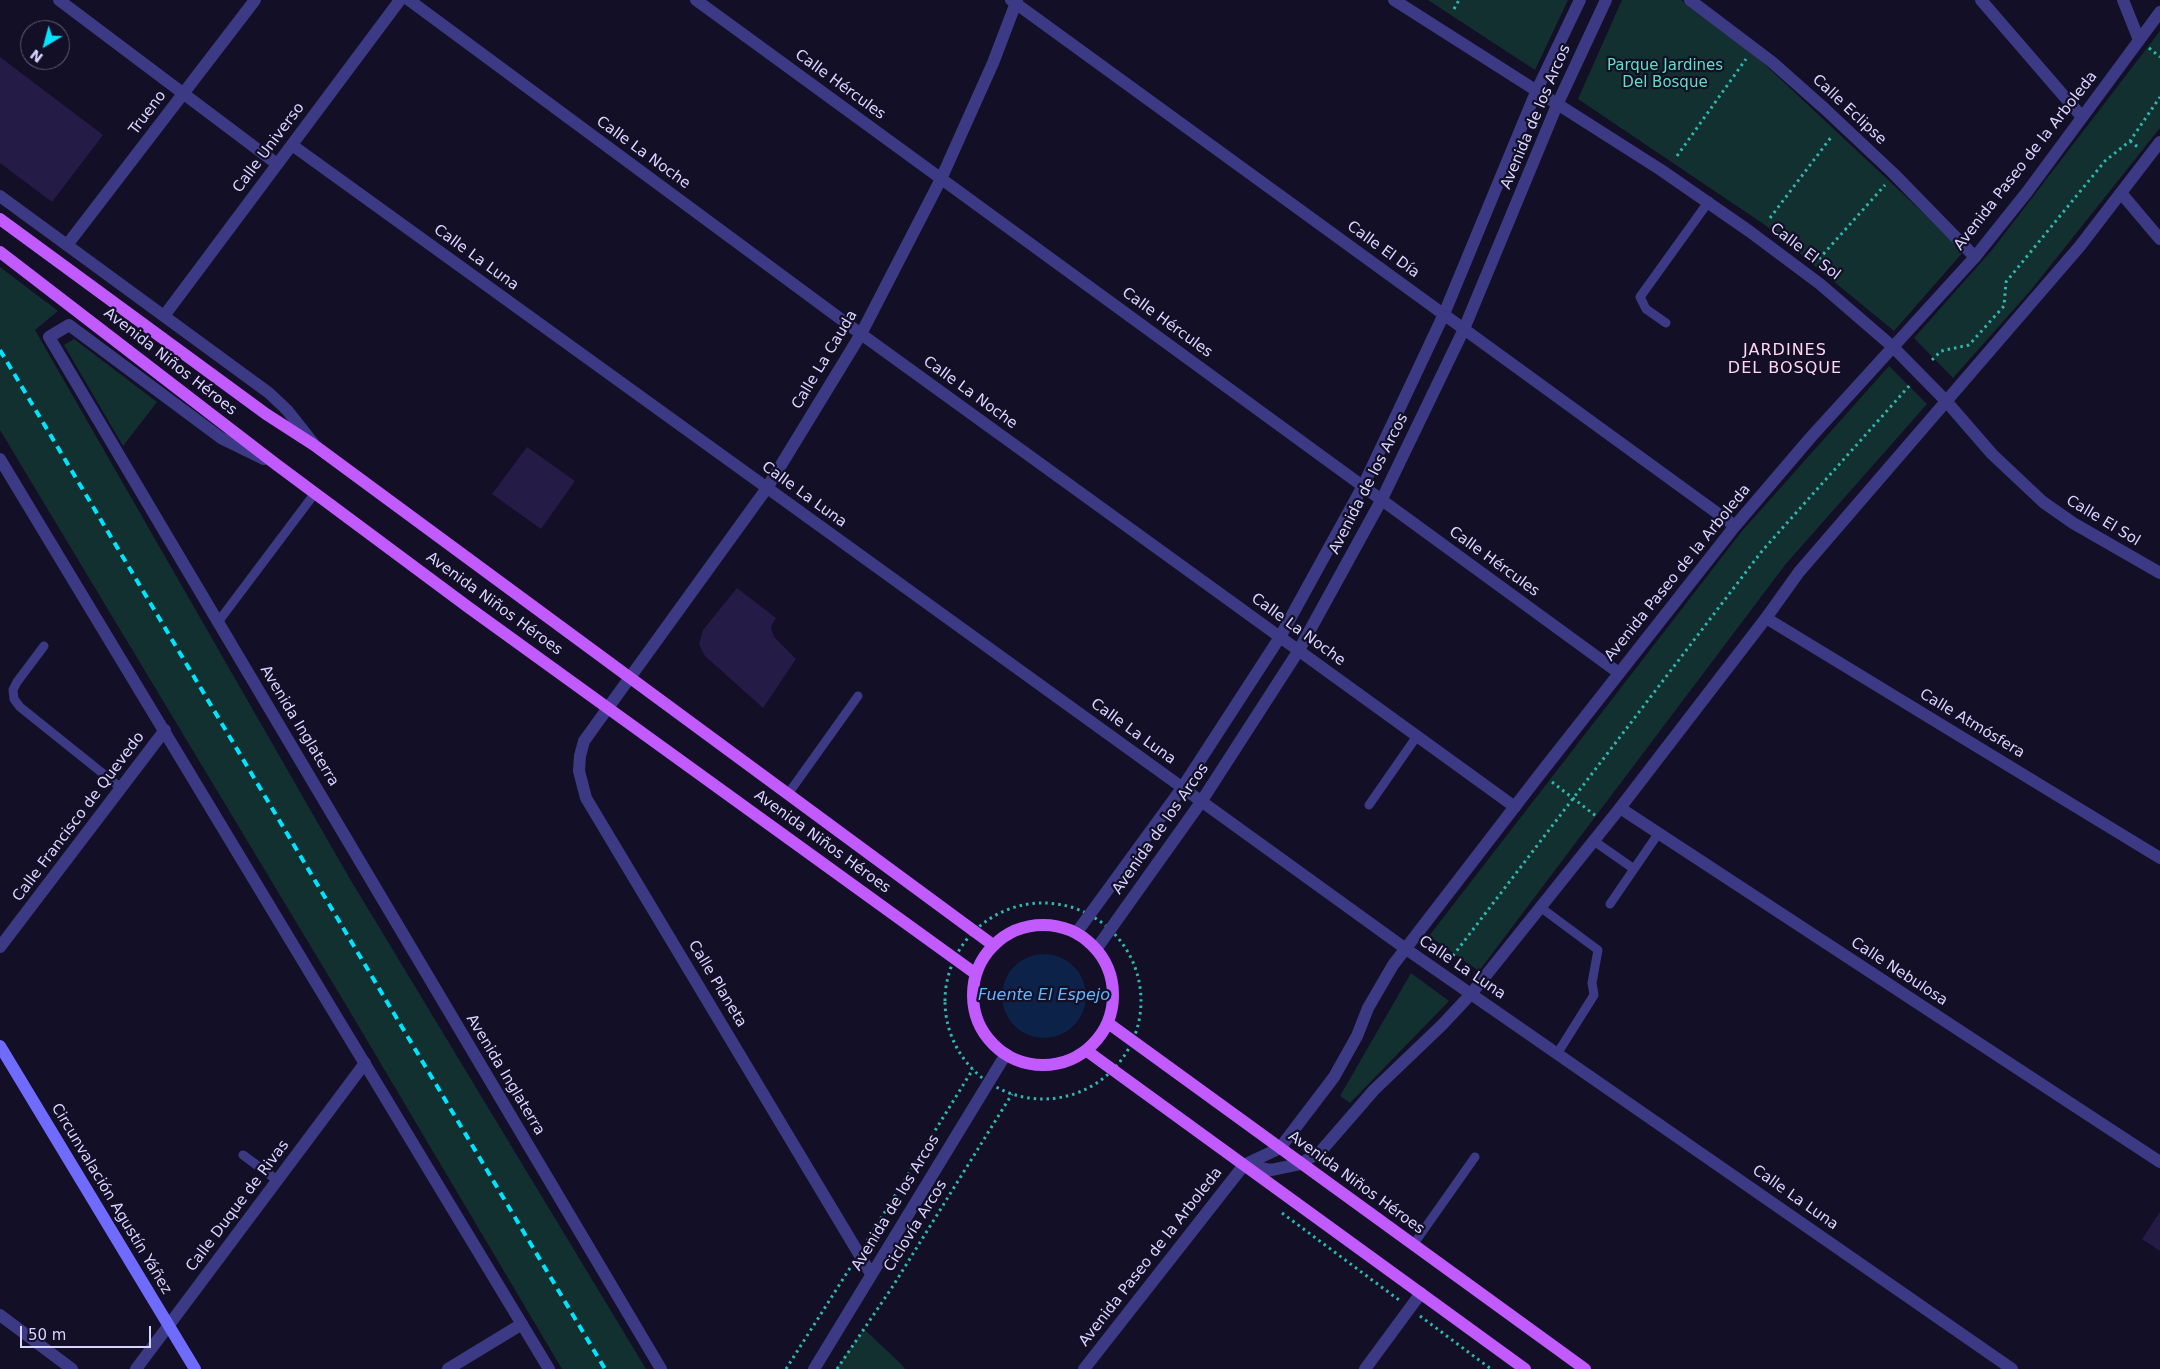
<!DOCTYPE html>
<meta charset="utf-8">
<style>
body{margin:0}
#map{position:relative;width:2160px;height:1369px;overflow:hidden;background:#130f26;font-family:"DejaVu Sans",sans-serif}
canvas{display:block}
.north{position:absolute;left:20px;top:20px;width:50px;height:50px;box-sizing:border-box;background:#130f26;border:1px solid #625e7d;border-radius:50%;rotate:217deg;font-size:14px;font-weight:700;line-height:20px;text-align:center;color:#d9d4ff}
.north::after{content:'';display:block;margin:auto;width:18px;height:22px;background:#00e5ff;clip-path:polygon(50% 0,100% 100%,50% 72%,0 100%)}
.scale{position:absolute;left:20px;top:1326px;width:131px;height:22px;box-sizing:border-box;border:2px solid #d9d4ff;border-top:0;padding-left:6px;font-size:15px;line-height:18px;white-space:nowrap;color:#d9d4ff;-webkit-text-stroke:4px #130f26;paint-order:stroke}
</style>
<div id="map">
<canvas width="2160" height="1369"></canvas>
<div class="north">N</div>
<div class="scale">50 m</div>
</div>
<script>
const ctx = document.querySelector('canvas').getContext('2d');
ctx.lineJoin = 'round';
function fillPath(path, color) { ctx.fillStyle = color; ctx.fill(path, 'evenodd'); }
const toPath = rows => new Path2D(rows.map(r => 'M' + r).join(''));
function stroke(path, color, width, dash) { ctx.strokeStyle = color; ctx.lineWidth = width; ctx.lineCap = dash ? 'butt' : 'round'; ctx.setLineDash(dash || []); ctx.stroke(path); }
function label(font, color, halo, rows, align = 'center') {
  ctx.font = font + ' "DejaVu Sans",sans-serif'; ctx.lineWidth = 4.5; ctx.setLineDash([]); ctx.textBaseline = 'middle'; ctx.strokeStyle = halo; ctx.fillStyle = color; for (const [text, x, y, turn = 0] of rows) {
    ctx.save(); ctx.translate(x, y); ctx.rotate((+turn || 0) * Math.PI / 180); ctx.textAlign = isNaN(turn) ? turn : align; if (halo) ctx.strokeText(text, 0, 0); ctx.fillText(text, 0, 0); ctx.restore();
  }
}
fillPath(toPath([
 [1428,0,1568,0,1535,70],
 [1622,0,1681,0,1759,59,1964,251,1894,331,1765,225,1578,99],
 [2160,31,2160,128,2031,290,1953,378,1914,338,1992,250],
 [0,267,58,311,35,330,350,879,646,1369,562,1369,349,1010,0,430],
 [74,339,157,402,123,446,64,345],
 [1889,366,1927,404,1785,565,1479,971,1429,936,1742,531],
 [1411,973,1449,1001,1350,1103,1340,1096],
 [864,1329,901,1364,905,1369,836,1369]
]), '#12302f');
fillPath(toPath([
 '1002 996a42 42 0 1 1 84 0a42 42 0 1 1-84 0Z'
]), '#0c2248');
fillPath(toPath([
 [0,57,103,135,52,202,0,163],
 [527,447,575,481,541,529,492,494],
 [737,588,776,618,771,627,774,637,796,659,763,708,705,656,699,644,703,630],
 [2160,1212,2160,1251,2142,1239]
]), '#241b47');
stroke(toPath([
 [1454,9,1459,0],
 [2149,48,2160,57],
 [2130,141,2139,148],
 [1677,156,1746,59],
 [1770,218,1832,136],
 [1819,259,1885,185],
 [1932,360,1941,351,1969,345,2004,306,2006,282,2105,161,2130,141,2160,97],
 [1552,782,1596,816],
 '945 1001a98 98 0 1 1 196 0a98 98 0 1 1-196 0Z',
 [1449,961,1762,551,1910,385],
 [1282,1213,1399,1300],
 [867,1241,973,1069],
 [1420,1316,1491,1369],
 [786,1369,850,1268],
 [837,1369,893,1286,1012,1094]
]), '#2fb8b0', 3, [2.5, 4]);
stroke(toPath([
 [1666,323,1646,309,1640,297,1709,201],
 [218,622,315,493],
 [44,646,17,682,13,690,14,699,20,707,121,788],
 [788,794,858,696],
 [1369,805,1417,736],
 [1594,841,1634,869],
 [1610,904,1658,834],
 [1540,907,1598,950,1592,983,1594,995,1557,1054],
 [243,1155,277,1180],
 [1413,1245,1475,1157]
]), '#3d3a85', 9);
stroke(toPath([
 [59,0,277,164],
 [409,0,861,334,1515,807],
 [696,0,1619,673],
 [1011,0,1735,526],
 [1394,0,1661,170,1749,231,1820,284,1893,347,1946,401,1992,454,2043,502,2073,523,2160,573],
 [1690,0,1772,62,1825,109,1893,173,1975,257],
 [1981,0,2082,117],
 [2123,0,2139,40],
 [292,145,1406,949,2012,1369],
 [2121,193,2160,239],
 [0,196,269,393,287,410,313,443],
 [67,245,255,0],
 [164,316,400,0],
 [1766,618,2160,858],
 [1620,808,2160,1162],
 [0,947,165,730],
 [871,1274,586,798,579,771,580,756,584,741,767,488,861,334,941,179,993,63,1017,0],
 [0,1315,72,1369],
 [136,1369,365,1063],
 [448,1369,522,1324],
 [814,1369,1006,1054],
 [1084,1369,1244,1165],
 [1365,1369,1421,1293]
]), '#3d3a85', 12);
stroke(toPath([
 [0,459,549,1369],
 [264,459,221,438,69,325,49,337,661,1369],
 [1077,932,1182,788,1280,637,1363,486,1444,314,1536,92,1580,0],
 [1097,948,1201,802,1299,650,1382,499,1464,329,1557,105,1606,0],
 [1244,1165,1280,1148,1334,1077,1357,1036,1368,1008,1393,965,1540,774,1735,526,1811,437,1975,257,2027,192,2160,12],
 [1244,1165,1271,1170,1300,1164,1321,1151,1374,1090,1442,1025,1471,994,1620,808,1766,618,1799,572,2080,246,2160,142]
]), '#3d3a85', 12);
stroke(toPath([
 [0,1046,195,1369]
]), '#6f6bff', 12);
stroke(toPath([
 [0,219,266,414,314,445,993,945],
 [0,252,277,465,468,607,976,974],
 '973 995a70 70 0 1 1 140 0a70 70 0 1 1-140 0Z',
 [1108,1023,1585,1369],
 [1087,1051,1525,1369]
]), '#c25bff', 12);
stroke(toPath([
 [0,350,605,1369]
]), '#00e5ff', 4, [8, 6]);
label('15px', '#5fe0c0', '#130f26', [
 ["Parque Jardines",1665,66],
 ["Del Bosque",1665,83]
]);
label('15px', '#d9d4ff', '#130f26', [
 ["Calle Hércules",840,85,36],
 ["Calle Eclipse",1849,110,43],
 ["Trueno",148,113,-53],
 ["Avenida de los Arcos",1536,117,-67],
 ["Calle Universo",269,148,-53],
 ["Calle La Noche",643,153,36],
 ["Avenida Paseo de la Arboleda",2026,161,-52],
 ["Calle El Día",1383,250,36],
 ["Calle El Sol",1805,252,37],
 ["Calle La Luna",476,258,36],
 ["Calle Hércules",1167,323,36],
 ["Calle La Cauda",825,360,-59],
 ["Avenida Niños Héroes",170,362,38],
 ["Calle La Noche",970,393,36],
 ["Avenida de los Arcos",1369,484,-63],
 ["Calle La Luna",804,495,36],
 ["Calle El Sol",2103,521,31],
 ["Calle Hércules",1494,562,36],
 ["Avenida Paseo de la Arboleda",1678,573,-51],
 ["Avenida Niños Héroes",494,604,36],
 ["Calle La Noche",1298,630,36],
 ["Calle Atmósfera",1972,724,31],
 ["Avenida Inglaterra",299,726,59],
 ["Calle La Luna",1133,732,36],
 ["Calle Francisco de Quevedo",79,817,-53],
 ["Avenida de los Arcos",1161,829,-55],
 ["Avenida Niños Héroes",822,842,36],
 ["Calle La Luna",1462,968,34],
 ["Calle Nebulosa",1899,972,33],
 ["Calle Planeta",717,984,59],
 ["Avenida Inglaterra",505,1075,59],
 ["Avenida Niños Héroes",1356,1183,36],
 ["Calle La Luna",1795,1198,35],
 ["Circunvalación Agustín Yáñez",111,1199,59],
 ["Avenida de los Arcos",896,1203,-59],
 ["Calle Duque de Rivas",238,1206,-53],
 ["Ciclovía Arcos",916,1226,-58],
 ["Avenida Paseo de la Arboleda",1151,1257,-52]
]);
ctx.letterSpacing = '1px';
label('16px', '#ffd6f0', '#130f26', [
 ["JARDINES",1785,351],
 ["DEL BOSQUE",1785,369]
]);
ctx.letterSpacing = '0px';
label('italic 16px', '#62b6ff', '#130f26', [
 ["Fuente El Espejo",1044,996]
]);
</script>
